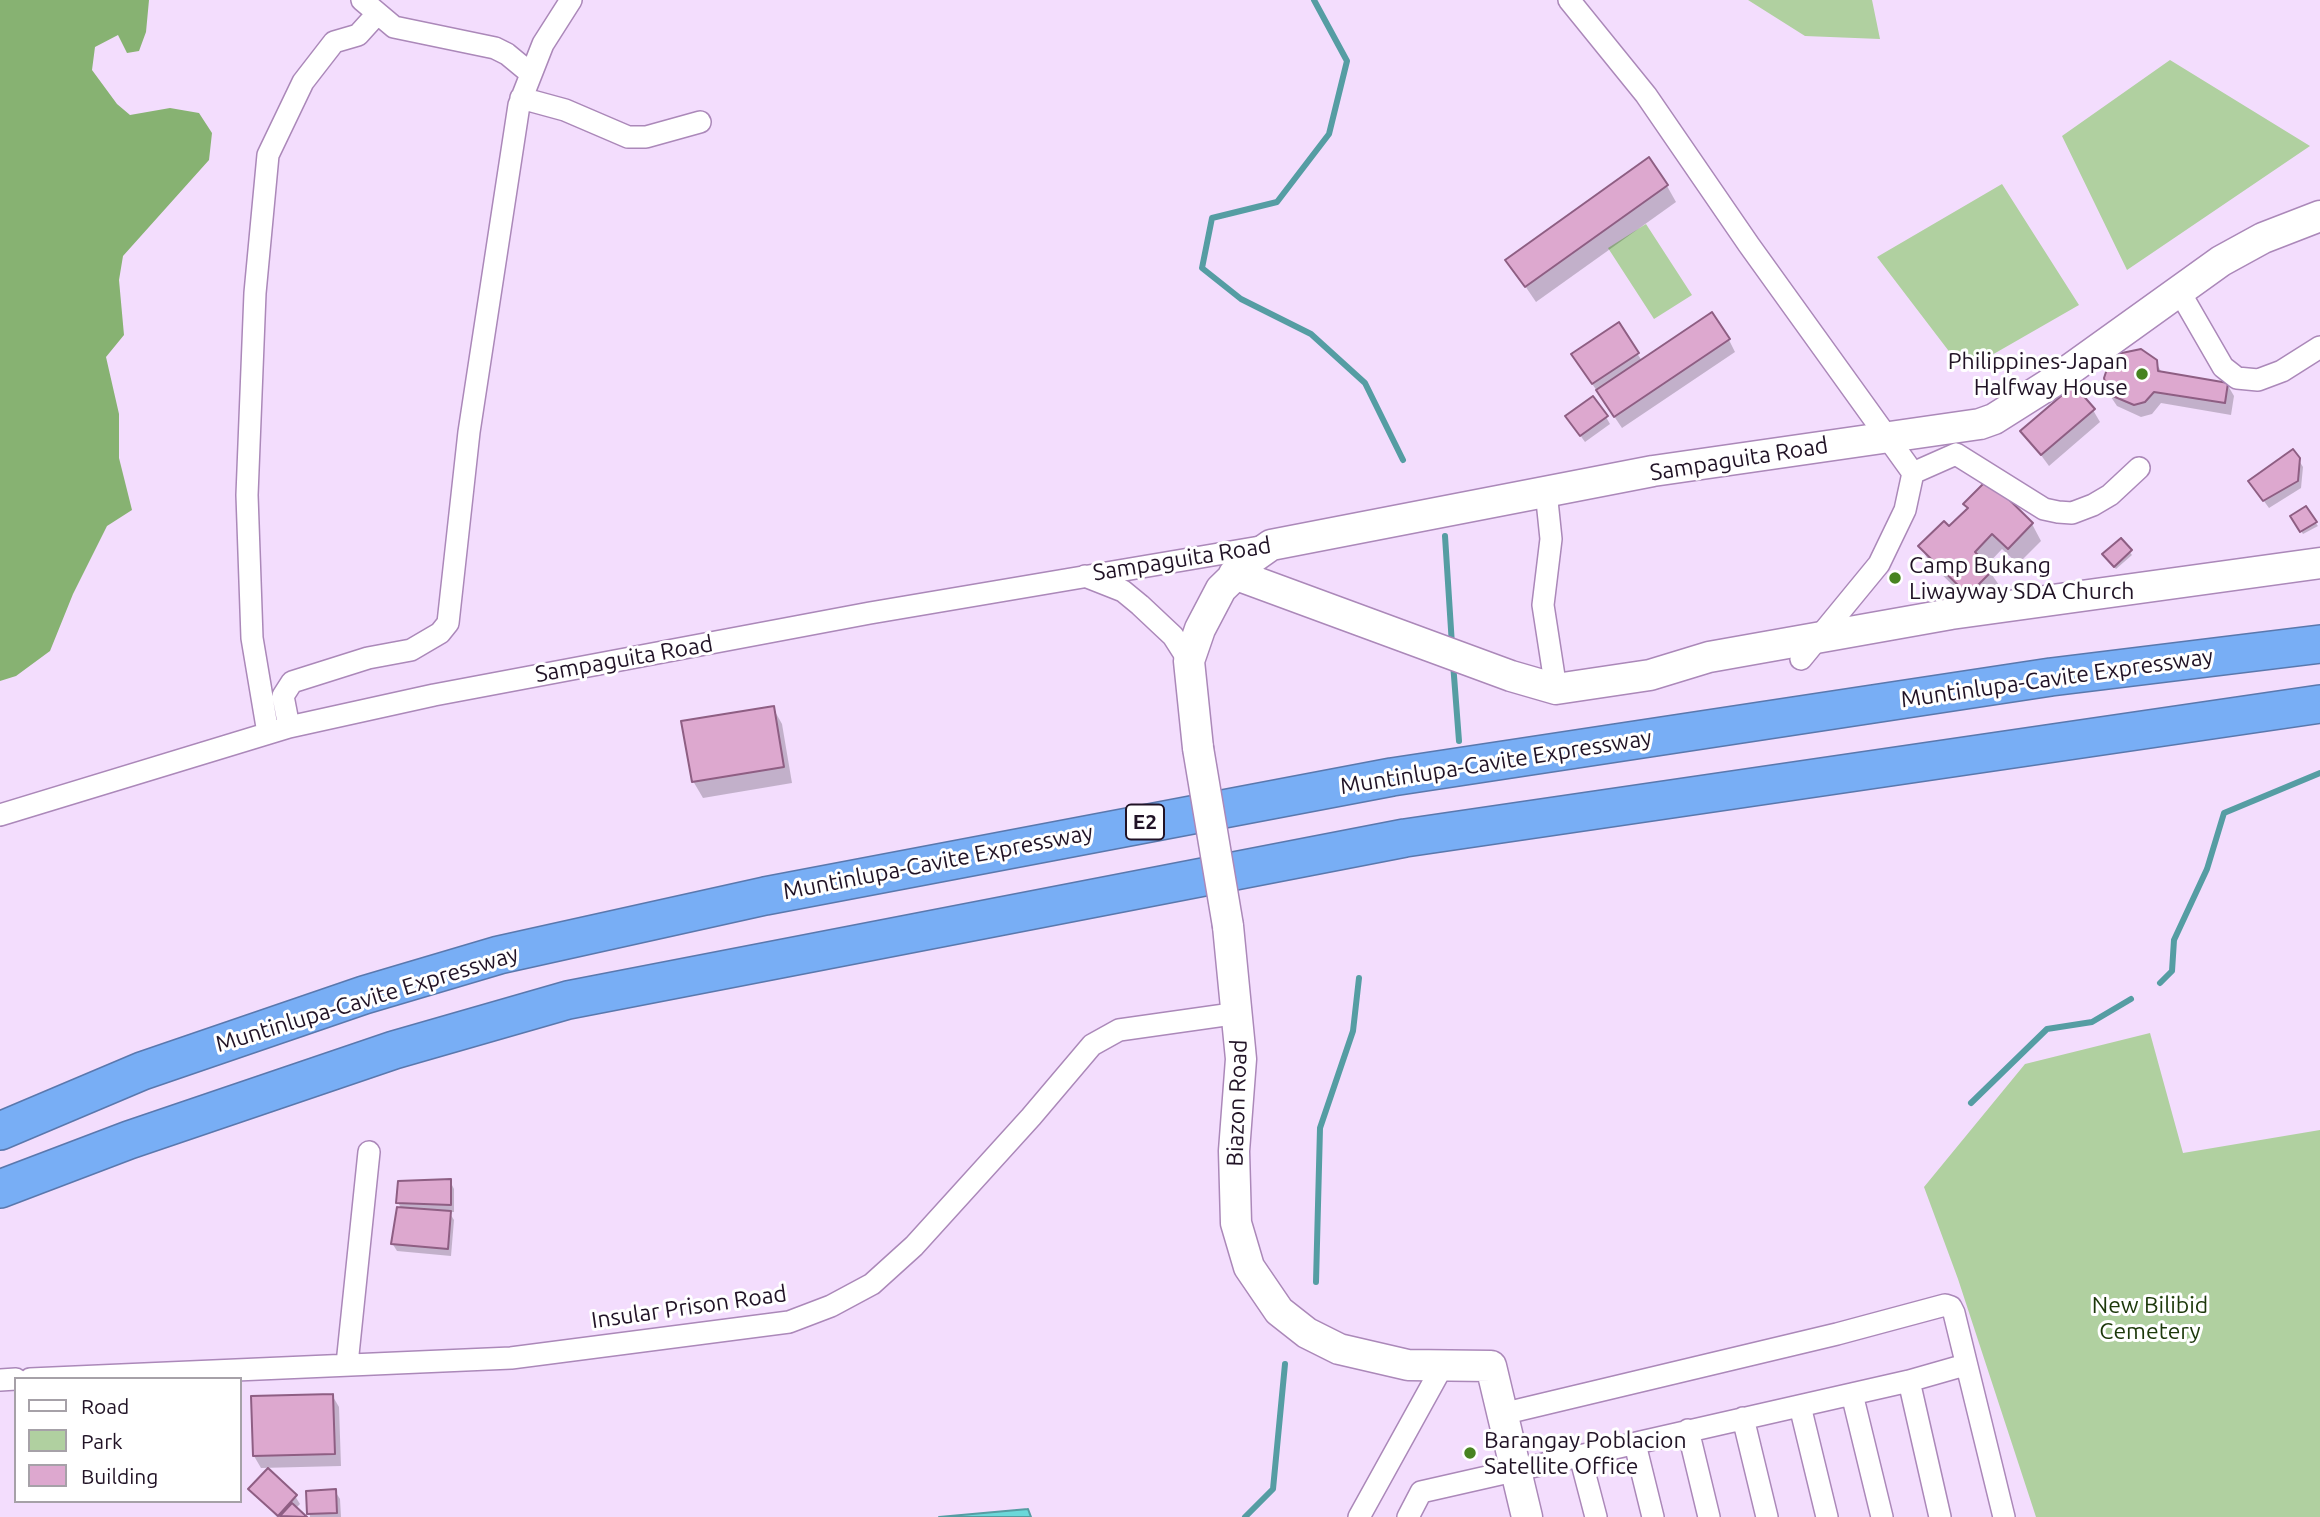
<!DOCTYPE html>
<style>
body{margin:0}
#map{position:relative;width:2320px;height:1517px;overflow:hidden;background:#f3ddfd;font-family:Ubuntu,sans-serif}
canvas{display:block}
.legend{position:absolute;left:14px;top:1377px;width:228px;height:126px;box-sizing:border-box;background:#fff;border:2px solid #a6a1a8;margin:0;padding:9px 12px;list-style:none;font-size:21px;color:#211326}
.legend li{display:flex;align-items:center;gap:14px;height:35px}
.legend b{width:35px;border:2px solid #a6a1a8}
</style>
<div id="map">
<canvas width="2320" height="1517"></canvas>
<ul class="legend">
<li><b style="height:9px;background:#fff"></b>Road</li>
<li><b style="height:19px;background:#b0d0a0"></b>Park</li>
<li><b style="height:19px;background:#dda8cf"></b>Building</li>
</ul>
</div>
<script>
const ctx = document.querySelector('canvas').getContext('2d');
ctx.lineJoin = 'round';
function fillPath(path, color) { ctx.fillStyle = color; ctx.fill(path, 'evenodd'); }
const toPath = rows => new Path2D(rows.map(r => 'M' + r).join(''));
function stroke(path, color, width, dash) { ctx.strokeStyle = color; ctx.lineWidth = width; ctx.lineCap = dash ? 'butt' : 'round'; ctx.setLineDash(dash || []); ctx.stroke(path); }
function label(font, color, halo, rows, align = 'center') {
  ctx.font = font + ' Ubuntu,sans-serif'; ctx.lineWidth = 6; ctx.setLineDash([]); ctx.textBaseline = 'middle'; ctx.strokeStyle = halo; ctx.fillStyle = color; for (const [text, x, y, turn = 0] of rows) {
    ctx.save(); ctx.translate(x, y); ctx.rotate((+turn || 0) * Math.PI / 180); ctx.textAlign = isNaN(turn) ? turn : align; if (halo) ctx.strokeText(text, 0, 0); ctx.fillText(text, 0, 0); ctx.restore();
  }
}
fillPath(toPath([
 [1748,0,1872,0,1880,39,1805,36],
 [2170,60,2310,146,2127,270,2062,136],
 [2002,184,2079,305,1964,371,1877,257],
 [1646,224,1692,295,1654,319,1608,248],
 [2150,1033,2183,1153,2320,1130,2320,1517,2036,1517,1958,1279,1924,1187,2025,1064]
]), '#b0d0a0');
fillPath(toPath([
 [0,0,149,0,146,32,139,51,127,53,118,35,95,47,92,70,117,104,130,115,170,108,199,113,212,133,209,160,123,256,119,280,124,335,106,357,119,414,119,458,132,510,107,526,73,594,50,651,16,676,0,681]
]), '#87b272');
const water = toPath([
 [1028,1509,1031,1517,939,1517,1028,1509]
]);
fillPath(water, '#6bd8d9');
stroke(water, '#559da3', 2);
fillPath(toPath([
 [1667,186,1676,202,1536,302,1508,261],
 [1619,325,1642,361,1729,340,1735,352,1622,428,1580,366],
 [2155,361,2162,373,2227,384,2234,396,2231,415,2161,403,2152,414,2141,417,2117,406,2109,394],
 [2093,410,2100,422,2049,466,2023,431],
 [1606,417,1610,424,1585,442,1572,424],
 [2298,459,2303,467,2301,488,2269,508,2255,489],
 [1988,481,2032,524,2041,541,2018,564,2002,549,1986,566,2001,588,1979,611,1930,563,1921,547,1949,529,1969,510,1965,504],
 [2305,509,2318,526,2303,534,2292,517],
 [2120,540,2132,555,2116,569,2106,558],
 [773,708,782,724,792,783,703,798,693,781],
 [450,1181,454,1189,454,1212,449,1212,454,1220,451,1256,397,1251,392,1243,402,1209,398,1203],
 [332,1395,339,1407,341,1466,261,1468,254,1456],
 [251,1489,295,1496,300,1504,295,1509,305,1517,277,1517],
 [335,1491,340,1499,341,1517,310,1517,308,1492]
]), '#0003');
stroke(toPath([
 [1314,0,1347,61,1329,134,1277,202,1212,218,1202,268,1241,299,1311,334,1365,383,1403,460],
 [1445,536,1452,645],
 [1453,663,1459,741],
 [2160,983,2172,971,2174,940,2207,869,2224,813,2320,773],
 [1971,1103,2047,1029,2092,1022,2131,999],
 [1316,1282,1320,1128,1353,1031,1359,978],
 [1245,1517,1273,1489,1285,1364]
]), '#559da3', 6);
const building = toPath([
 [1649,157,1668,185,1525,287,1505,260,1649,157],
 [1712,312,1730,339,1614,417,1596,390,1712,312],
 [1619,322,1639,353,1592,384,1571,354,1619,322],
 [2141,349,2157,360,2158,371,2228,383,2225,403,2154,392,2145,402,2134,405,2108,394,2104,378,2108,366,2117,354,2141,349],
 [2074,385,2095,409,2041,455,2020,431,2074,385],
 [1593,396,1608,416,1580,436,1565,416,1593,396],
 [2293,449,2300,458,2298,481,2263,501,2248,481,2293,449],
 [1988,479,2033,523,2008,549,1992,534,1975,552,1993,570,1968,595,1918,546,1944,521,1949,526,1968,508,1963,504,1988,479],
 [2306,506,2317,522,2300,532,2290,516,2306,506],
 [2121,538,2132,550,2114,567,2102,554,2121,538],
 [774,706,784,767,692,782,681,721,774,706],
 [451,1179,451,1205,396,1203,398,1181,451,1179],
 [397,1207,451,1211,448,1249,391,1244,397,1207],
 [333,1394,335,1454,253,1456,251,1396,333,1394],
 [268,1468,297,1495,278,1516,248,1489,268,1468],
 [336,1489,337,1513,307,1514,306,1491,336,1489],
 [292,1503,307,1517,280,1516,292,1503]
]);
fillPath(building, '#dda8cf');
stroke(building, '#8e5e83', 2);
const street = toPath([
 [362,0,394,27,495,48,507,54,530,73],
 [1569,0,1646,95,1749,245,1913,473,1905,510,1879,564,1801,659],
 [521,98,565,110,628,137,646,137,700,122],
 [2178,289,2223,367,2237,378,2258,380,2282,371,2320,347],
 [1956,454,2044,509,2058,512,2072,513,2093,505,2110,495,2139,468],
 [1913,473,1956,454],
 [1546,491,1551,539,1543,605,1556,689],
 [1085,576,1123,591,1140,605,1173,636,1189,661],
 [289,727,283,696,292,682,368,658,411,650,440,633,448,623,469,432,519,105,543,44,571,0],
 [268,733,252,638,247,495,255,293,268,155,303,82,334,42,358,35,377,14],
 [0,815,289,727,434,695,870,613,1266,546],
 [347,1364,369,1152],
 [30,1379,511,1358,789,1322,831,1306,872,1284,914,1246,1031,1117,1092,1045,1119,1030,1239,1013],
 [0,1380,16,1379],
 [1909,1381,1940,1517],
 [1852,1394,1882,1517],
 [1800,1406,1827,1517],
 [1502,1414,1837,1334,1945,1305,1951,1307,1954,1313,2004,1517],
 [1743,1418,1767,1517],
 [1688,1430,1709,1517],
 [1635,1444,1653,1517],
 [1580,1456,1596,1517],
 [1359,1517,1442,1367],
 [1408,1517,1421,1492,1909,1381,1965,1365]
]);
const secondary = toPath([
 [1234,574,1511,676,1556,689,1650,675,1709,657,1951,614,2320,563],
 [1198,748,1189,661,1200,629,1221,589,1254,557,1271,545,1653,471,1980,424,1994,419,2051,383,2221,261,2263,238,2320,216],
 [1228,926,1241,1059,1234,1151,1236,1223,1249,1267,1279,1311,1307,1333,1339,1349,1408,1365,1491,1366,1527,1517]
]);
const highway = toPath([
 [0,1131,142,1071,364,995,499,955,765,896,1392,777,2051,677,2320,644],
 [0,1189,129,1140,394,1050,568,1000,1405,838,2320,704]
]);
stroke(street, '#ab88b9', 24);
stroke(secondary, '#ab88b9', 33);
stroke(highway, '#5a78ad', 40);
stroke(street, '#fff', 21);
stroke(secondary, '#fff', 30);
stroke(highway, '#78aef5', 37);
const secondaryBridge = toPath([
 [1198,748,1228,926]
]);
stroke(secondaryBridge, '#ab88b9', 33, []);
stroke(secondaryBridge, '#fff', 30);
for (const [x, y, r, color] of [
 [2142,374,7,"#478320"],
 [1895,578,7,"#478320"],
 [1470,1453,7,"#478320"]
]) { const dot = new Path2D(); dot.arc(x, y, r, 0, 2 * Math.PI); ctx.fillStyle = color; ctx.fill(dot); stroke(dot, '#fff', 2.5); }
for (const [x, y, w] of [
 [1145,822,38]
]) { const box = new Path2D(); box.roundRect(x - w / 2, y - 17.5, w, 35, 5); ctx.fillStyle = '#fff'; ctx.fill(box); stroke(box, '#211326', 2); }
label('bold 21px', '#211326', null, [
 ["E2",1145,822]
]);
label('23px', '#211326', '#fff', [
 ["Philippines-Japan",2128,361,"right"],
 ["Halfway House",2128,387,"right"],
 ["Camp Bukang",1909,565],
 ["Liwayway SDA Church",1909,591],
 ["Barangay Poblacion",1484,1440],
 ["Satellite Office",1484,1466]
], 'left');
label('23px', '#211326', '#fff', [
 ["Sampaguita Road",1739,459,-9],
 ["Sampaguita Road",1182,559,-9],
 ["Sampaguita Road",624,659,-10],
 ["Muntinlupa-Cavite Expressway",2057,678,-8],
 ["Muntinlupa-Cavite Expressway",1496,762,-9],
 ["Muntinlupa-Cavite Expressway",938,862,-11],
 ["Muntinlupa-Cavite Expressway",367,999,-17],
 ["Biazon Road",1237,1103,-88],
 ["Insular Prison Road",689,1307,-8]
]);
label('23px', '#1c380a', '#fff', [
 ["New Bilibid",2150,1305],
 ["Cemetery",2150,1331]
]);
</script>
